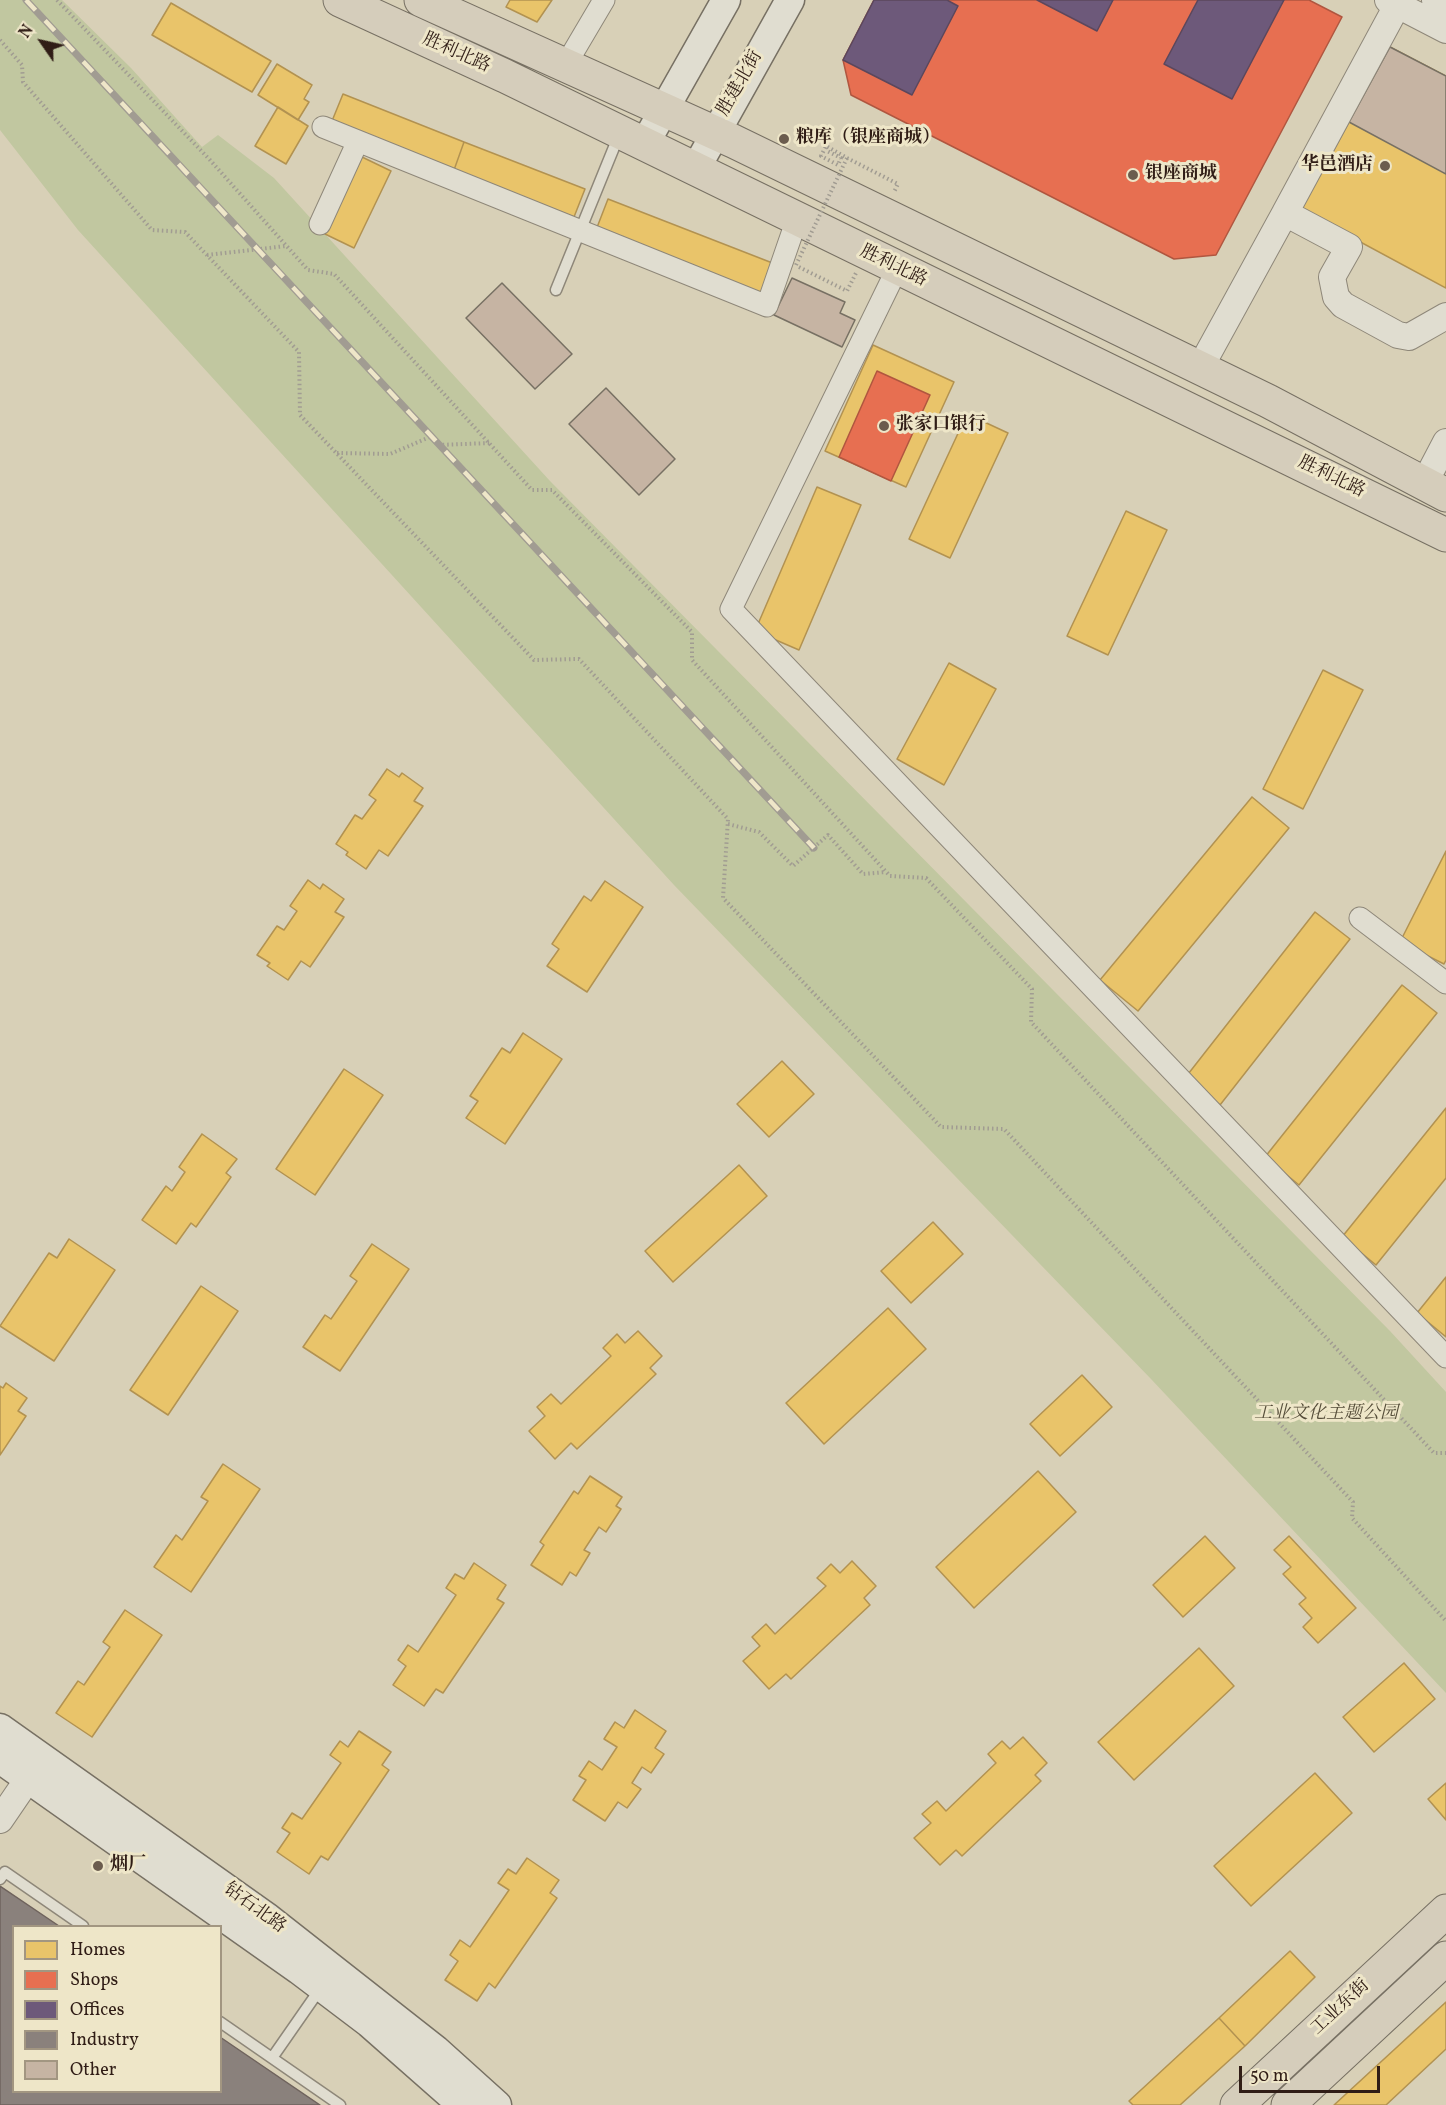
<!DOCTYPE html>
<meta charset="utf-8">
<style>
body{margin:0}
#map{position:relative;width:1446px;height:2105px;overflow:hidden;background:#d8d0b7;font-family:Vollkorn,serif}
canvas{display:block}
.legend{position:absolute;left:12px;top:1925px;width:210px;height:168px;box-sizing:border-box;background:#eee6c8;border:2px solid #a29681;margin:0;padding:8px 10px;list-style:none;font-size:18px;color:#301d16}
.legend li{display:flex;align-items:center;gap:12px;height:30px}
.legend b{width:30px;border:2px solid #a29681}
.north{position:absolute;left:12px;top:12px;width:60px;height:60px;-webkit-text-stroke:4px #eee6c8;paint-order:stroke;rotate:304deg;font-size:16px;font-weight:700;line-height:24px;text-align:center;color:#301d16}
.north::after{content:'';display:block;margin:auto;width:21px;height:27px;background:#301d16;clip-path:polygon(50% 0,100% 100%,50% 72%,0 100%)}
.scale{position:absolute;left:1239px;top:2066px;width:141px;height:27px;box-sizing:border-box;border:3px solid #301d16;border-top:0;padding-left:8px;font-size:18px;line-height:21px;white-space:nowrap;color:#301d16;-webkit-text-stroke:4px #eee6c8;paint-order:stroke}
</style>
<div id="map">
<canvas width="1446" height="2105"></canvas>
<ul class="legend">
<li><b style="height:16px;background:#e9c46a"></b>Homes</li>
<li><b style="height:16px;background:#e76f51"></b>Shops</li>
<li><b style="height:16px;background:#6d597a"></b>Offices</li>
<li><b style="height:16px;background:#8a817c"></b>Industry</li>
<li><b style="height:16px;background:#c6b4a3"></b>Other</li>
</ul>
<div class="north">N</div>
<div class="scale">50 m</div>
</div>
<script>
const ctx = document.querySelector('canvas').getContext('2d');
ctx.lineJoin = 'round';
function fillPath(path, color) { ctx.fillStyle = color; ctx.fill(path, 'evenodd'); }
const toPath = rows => new Path2D(rows.map(r => 'M' + r).join(''));
function stroke(path, color, width, dash) { ctx.strokeStyle = color; ctx.lineWidth = width; ctx.lineCap = dash ? 'butt' : 'round'; ctx.setLineDash(dash || []); ctx.stroke(path); }
function label(font, color, halo, rows, align = 'center') {
  ctx.font = font + ' Vollkorn,"Noto Serif SC",serif'; ctx.lineWidth = 6; ctx.setLineDash([]); ctx.textBaseline = 'middle'; ctx.strokeStyle = halo; ctx.fillStyle = color; for (const [text, x, y, turn = 0] of rows) {
    ctx.save(); ctx.translate(x, y); ctx.rotate((+turn || 0) * Math.PI / 180); ctx.textAlign = isNaN(turn) ? turn : align; if (halo) ctx.strokeText(text, 0, 0); ctx.fillText(text, 0, 0); ctx.restore();
  }
}
fillPath(toPath([
 [0,0,62,0,131,68,202,147,218,135,274,178,550,481,1390,1331,1446,1392,1446,1693,1151,1379,674,885,78,230,0,130]
]), '#c1c7a0');
const homes = toPath([
 [510,0,552,0,537,22,506,7,510,0],
 [171,3,271,61,252,92,152,35,171,3],
 [1390,47,1446,76,1446,288,1301,210,1390,47],
 [277,64,312,85,304,99,309,102,298,120,258,95,277,64],
 [343,94,464,142,454,170,332,121,343,94],
 [278,107,308,126,286,164,255,146,278,107],
 [464,142,585,189,574,217,454,170,464,142],
 [362,157,391,171,354,248,325,234,362,157],
 [608,199,775,264,763,295,596,230,608,199],
 [873,345,954,382,906,487,825,451,873,345],
 [967,414,1008,433,950,558,909,539,967,414],
 [817,487,861,505,799,650,755,631,817,487],
 [1126,511,1167,530,1108,655,1067,636,1126,511],
 [949,663,996,689,944,785,897,759,949,663],
 [1323,670,1363,690,1303,809,1263,789,1323,670],
 [387,769,399,777,402,773,423,788,414,801,423,806,388,856,379,850,366,869,346,855,348,852,336,844,355,815,362,819,376,800,369,795,387,769],
 [1252,797,1289,828,1138,1011,1100,980,1252,797],
 [1446,851,1446,960,1444,964,1400,942,1446,851],
 [308,880,320,889,323,884,344,899,335,912,344,917,310,967,301,961,288,980,267,966,270,963,257,955,277,926,284,930,297,911,290,906,308,880],
 [605,881,643,907,587,992,547,966,559,949,552,944,584,896,591,901,605,881],
 [1315,912,1350,939,1220,1105,1185,1078,1315,912],
 [1402,985,1437,1013,1299,1185,1265,1157,1402,985],
 [523,1033,562,1059,505,1144,466,1118,478,1101,470,1096,502,1048,510,1053,523,1033],
 [782,1061,814,1094,769,1137,737,1104,782,1061],
 [344,1069,383,1095,315,1195,276,1169,344,1069],
 [1446,1108,1446,1178,1376,1265,1342,1237,1446,1108],
 [202,1134,237,1159,226,1173,231,1177,196,1227,191,1223,176,1244,142,1220,166,1186,172,1191,185,1172,179,1167,202,1134],
 [739,1165,767,1196,673,1282,645,1251,739,1165],
 [933,1222,963,1254,911,1303,881,1271,933,1222],
 [69,1239,115,1270,54,1361,0,1326,49,1253,57,1258,69,1239],
 [372,1244,409,1269,340,1371,303,1347,325,1315,331,1319,357,1281,350,1276,372,1244],
 [1446,1277,1446,1337,1417,1313,1446,1277],
 [201,1286,238,1311,168,1415,130,1390,201,1286],
 [888,1308,926,1349,824,1444,786,1403,888,1308],
 [638,1331,662,1356,650,1368,656,1374,577,1449,571,1443,555,1459,529,1431,545,1416,537,1407,551,1394,561,1404,611,1356,603,1348,617,1334,625,1343,638,1331],
 [1082,1375,1112,1407,1060,1456,1030,1424,1082,1375],
 [6,1383,27,1398,18,1411,26,1416,0,1455,0,1386,3,1388,6,1383],
 [223,1464,260,1489,191,1592,154,1567,176,1535,182,1540,208,1501,201,1497,223,1464],
 [1038,1471,1076,1512,974,1608,936,1567,1038,1471],
 [590,1476,622,1497,616,1506,621,1509,606,1532,599,1527,584,1550,590,1553,576,1576,570,1572,562,1585,531,1565,544,1545,540,1542,574,1491,578,1494,590,1476],
 [1205,1536,1235,1568,1183,1617,1153,1585,1205,1536],
 [1289,1536,1356,1608,1318,1643,1303,1627,1312,1618,1299,1604,1306,1598,1283,1574,1291,1567,1274,1550,1289,1536],
 [852,1561,876,1586,864,1598,870,1605,791,1679,786,1674,769,1689,743,1661,760,1646,752,1637,766,1624,775,1634,826,1586,817,1578,831,1564,840,1573,852,1561],
 [474,1563,506,1585,497,1599,504,1603,443,1693,436,1689,424,1706,393,1685,406,1666,398,1660,408,1645,418,1652,456,1595,446,1588,455,1574,464,1579,474,1563],
 [125,1610,162,1635,92,1737,56,1713,78,1681,84,1685,110,1647,103,1642,125,1610],
 [1199,1648,1234,1686,1134,1780,1098,1742,1199,1648],
 [1404,1663,1435,1699,1374,1752,1343,1717,1404,1663],
 [635,1710,666,1731,655,1748,664,1754,651,1773,642,1767,632,1783,641,1789,627,1808,618,1802,605,1821,573,1800,586,1780,579,1776,589,1761,602,1770,617,1747,604,1739,615,1722,624,1728,635,1710],
 [359,1731,391,1752,382,1765,389,1770,328,1860,321,1856,309,1874,277,1852,290,1833,282,1828,292,1813,302,1819,341,1763,330,1755,340,1741,348,1747,359,1731],
 [1023,1737,1047,1763,1035,1775,1041,1781,962,1856,956,1850,940,1865,914,1838,931,1823,922,1814,937,1801,946,1811,996,1763,988,1754,1002,1741,1010,1749,1023,1737],
 [1315,1773,1352,1813,1251,1906,1214,1866,1315,1773],
 [1446,1783,1446,1820,1428,1799,1446,1783],
 [527,1858,559,1880,550,1893,557,1898,495,1988,489,1983,477,2001,445,1980,458,1961,450,1955,460,1940,470,1947,509,1890,498,1883,508,1869,516,1874,527,1858],
 [1290,1951,1315,1977,1245,2046,1219,2018,1290,1951],
 [1446,2002,1446,2049,1386,2105,1334,2105,1446,2002],
 [1219,2018,1245,2046,1180,2105,1133,2105,1129,2101,1219,2018]
]);
fillPath(homes, '#e9c46a');
stroke(homes, '#b29251', 1.5);
const shops = toPath([
 [874,0,1309,0,1342,17,1216,255,1174,259,851,95,843,60,874,0],
 [877,371,930,395,891,481,839,457,877,371]
]);
fillPath(shops, '#e76f51');
stroke(shops, '#b0563f', 1.5);
const offices = toPath([
 [874,0,947,0,958,6,912,95,843,60,874,0],
 [1037,0,1113,0,1097,31,1037,0],
 [1198,0,1284,0,1232,99,1164,64,1198,0]
]);
fillPath(offices, '#6d597a');
stroke(offices, '#5b475c', 1.5);
const industry = toPath([
 [0,1886,59,1926,14,1926,14,2092,220,2092,220,2037,320,2105,0,2105,0,1886]
]);
fillPath(industry, '#8a817c');
stroke(industry, '#6f635d', 1.5);
const building = toPath([
 [1390,47,1446,76,1446,174,1349,122,1390,47],
 [792,278,845,302,840,313,855,320,842,347,774,315,792,278],
 [502,283,572,354,535,389,466,318,502,283],
 [606,388,675,459,639,495,569,424,606,388]
]);
fillPath(building, '#c6b4a3');
stroke(building, '#777063', 1.5);
const service = toPath([
 [556,290,619,135],
 [0,1879,5,1872,83,1926],
 [220,2022,340,2105],
 [272,2058,320,1989]
]);
const minor = toPath([
 [565,66,604,0],
 [323,127,767,306,797,219],
 [320,224,358,141],
 [897,269,731,609,1446,1357],
 [1360,918,1446,983]
]);
const tertiary = toPath([
 [1388,0,1446,30],
 [1435,0,1446,6],
 [1285,213,1400,0],
 [1200,368,1285,213,1349,247,1332,277,1336,297,1343,305,1398,335,1409,337,1446,316],
 [1424,484,1446,442],
 [0,1820,28,1779]
]);
const secondary = toPath([
 [644,145,726,0],
 [695,170,790,0],
 [0,1728,268,1918,436,2050,497,2105],
 [0,1759,299,1970,369,2023,462,2105]
]);
const primary = toPath([
 [1237,2105,1446,1911],
 [1288,2105,1446,1958]
]);
const trunk = toPath([
 [340,0,505,76,1446,535],
 [421,0,733,141,1268,401,1446,495]
]);
stroke(service, '#8e8779', 13);
stroke(minor, '#8e8779', 23);
stroke(tertiary, '#8e8779', 28);
stroke(secondary, '#777063', 31);
stroke(primary, '#777063', 35);
stroke(trunk, '#777063', 35);
stroke(toPath([
 [57,0,210,160,308,270,334,274,532,490,552,490,692,632,692,660,890,876,926,878,1032,989,1031,1022,1434,1453,1446,1453],
 [0,40,22,65,23,82,152,230,185,232,299,352,300,415,534,660,579,659,728,819,723,898,941,1127,1004,1129,1353,1502,1352,1518,1446,1621],
 [847,158,898,184,894,192],
 [207,255,286,246],
 [799,267,847,291,856,273],
 [337,453,390,454,430,437,438,445,490,443],
 [728,824,759,832,793,866,828,835,863,874,886,872]
]), '#a19c92', 4, [1.5, 3]);
stroke(service, '#e0ddd0', 10);
stroke(minor, '#e0ddd0', 21);
stroke(tertiary, '#e0ddd0', 26);
stroke(secondary, '#e0ddd0', 28);
stroke(primary, '#d5cdbb', 33);
stroke(trunk, '#d5cdbb', 33);
const rail = toPath([
 [26,0,814,848]
]);
stroke(rail, '#a19c92', 7);
stroke(rail, '#eee6c8', 4.5, [14]);
stroke(toPath([
 [796,265,847,158,826,146,821,156,838,165,841,158,827,151]
]), '#a19c92', 4, [1.5, 3]);
for (const [x, y, r, color] of [
 [784,139,6,"#6b5c4e"],
 [1385,166,6,"#6b5c4e"],
 [1133,175,6,"#6b5c4e"],
 [884,426,6,"#6b5c4e"],
 [98,1866,6,"#6b5c4e"]
]) { const dot = new Path2D(); dot.arc(x, y, r, 0, 2 * Math.PI); ctx.fillStyle = color; ctx.fill(dot); stroke(dot, '#eee6c8', 2); }
label('18px', '#301d16', '#eee6c8', [
 ["胜利北路",456,54,24],
 ["胜建北街",741,84,-60],
 ["胜利北路",893,267,26],
 ["胜利北路",1331,478,26],
 ["钻石北路",254,1909,36],
 ["工业东街",1341,2008,-43]
]);
label('bold 18px', '#301d16', '#eee6c8', [
 ["粮库（银座商城）",796,139],
 ["华邑酒店",1373,166,"right"],
 ["银座商城",1145,175],
 ["张家口银行",896,426],
 ["烟厂",110,1866]
], 'left');
label('italic 18px', '#564e3a', '#eee6c8', [
 ["工业文化主题公园",1326,1415]
]);
</script>
